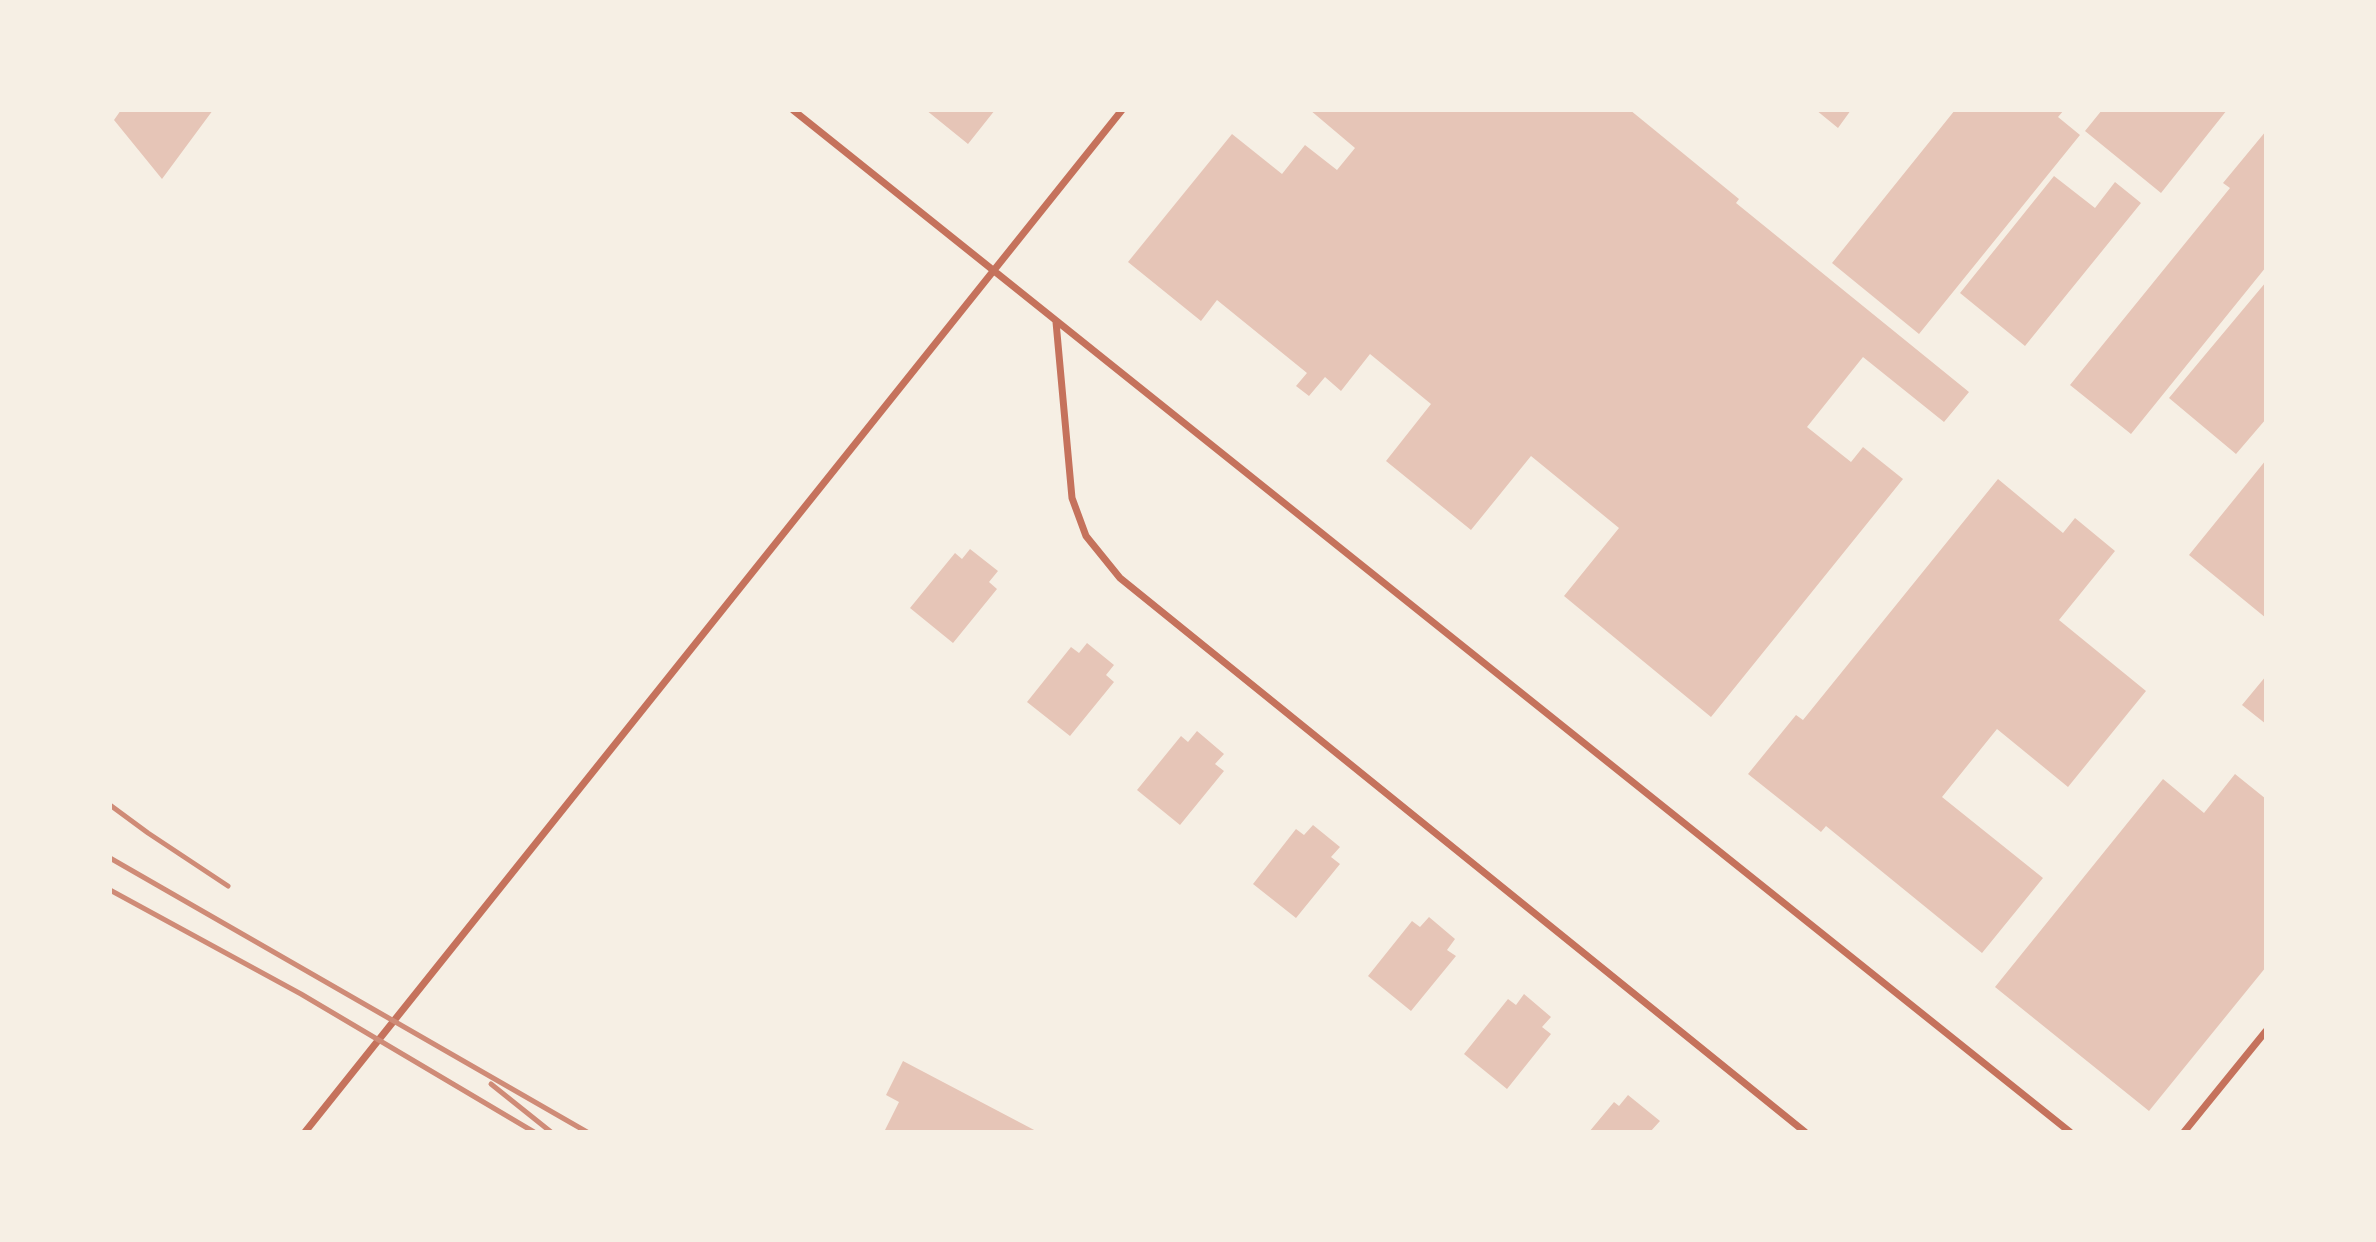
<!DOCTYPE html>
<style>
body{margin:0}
#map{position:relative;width:2376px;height:1242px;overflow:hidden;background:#f6efe4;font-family:Ubuntu,sans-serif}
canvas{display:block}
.frame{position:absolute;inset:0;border:112px solid #f6efe4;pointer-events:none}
</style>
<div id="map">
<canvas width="2376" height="1242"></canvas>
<div class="frame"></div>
</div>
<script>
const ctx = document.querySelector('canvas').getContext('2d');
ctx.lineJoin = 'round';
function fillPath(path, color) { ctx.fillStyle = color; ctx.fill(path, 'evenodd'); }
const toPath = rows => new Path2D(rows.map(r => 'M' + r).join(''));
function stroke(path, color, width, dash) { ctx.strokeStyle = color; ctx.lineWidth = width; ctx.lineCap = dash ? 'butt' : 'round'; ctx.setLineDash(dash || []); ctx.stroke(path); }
fillPath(toPath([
 [121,110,213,110,162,179,114,120],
 [926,110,995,110,968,144],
 [1310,110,1630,110,1739,199,1736,203,1969,392,1944,422,1863,357,1807,427,1851,462,1863,447,1903,479,1711,717,1564,596,1619,528,1531,456,1471,530,1386,461,1431,404,1370,354,1341,391,1325,377,1309,396,1296,386,1307,373,1217,300,1201,321,1128,262,1232,134,1282,174,1305,145,1337,170,1355,148],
 [1816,110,1851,110,1838,128],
 [1955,110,2064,110,2058,117,2080,135,1919,334,1832,263],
 [2102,110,2227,110,2161,193,2085,131],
 [2266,131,2266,267,2131,434,2070,385,2230,188,2223,183],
 [2054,176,2095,208,2115,182,2141,203,2025,346,1960,293],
 [2266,282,2266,419,2236,454,2169,398],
 [2266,460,2266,618,2189,555],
 [1998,479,2063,533,2075,518,2115,551,2059,620,2146,691,2068,787,1997,729,1942,797,2043,878,1982,953,1826,826,1821,832,1748,774,1796,715,1803,720],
 [970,549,998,571,989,582,997,589,953,643,910,608,955,553,962,559],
 [1087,643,1114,665,1106,675,1114,682,1070,736,1027,702,1071,647,1079,653],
 [2266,676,2266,724,2242,705],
 [1197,731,1224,754,1215,764,1224,771,1180,825,1137,790,1181,736,1188,742],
 [2235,774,2266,799,2266,967,2149,1111,1995,987,2163,779,2204,813],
 [1313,825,1340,847,1331,857,1340,864,1296,918,1253,884,1296,829,1304,835],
 [1429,917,1455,939,1447,950,1456,956,1411,1011,1368,976,1412,921,1420,927],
 [1524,994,1551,1017,1542,1027,1551,1034,1507,1089,1464,1054,1508,999,1516,1005],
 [903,1061,1038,1132,884,1132,899,1102,886,1095],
 [1628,1095,1660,1121,1650,1132,1589,1132,1614,1102,1619,1106]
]), '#e6c5b7');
stroke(toPath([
 [793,110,2070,1132],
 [1056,322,1072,498,1086,536,1120,578,1805,1132],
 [305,1132,1122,110],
 [2184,1132,2266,1031]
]), '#c5725c', 7);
stroke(toPath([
 [110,805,148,833,228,886],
 [110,858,587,1132],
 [110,890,301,994,534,1132],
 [491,1084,551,1132]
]), '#cf8b77', 5);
</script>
